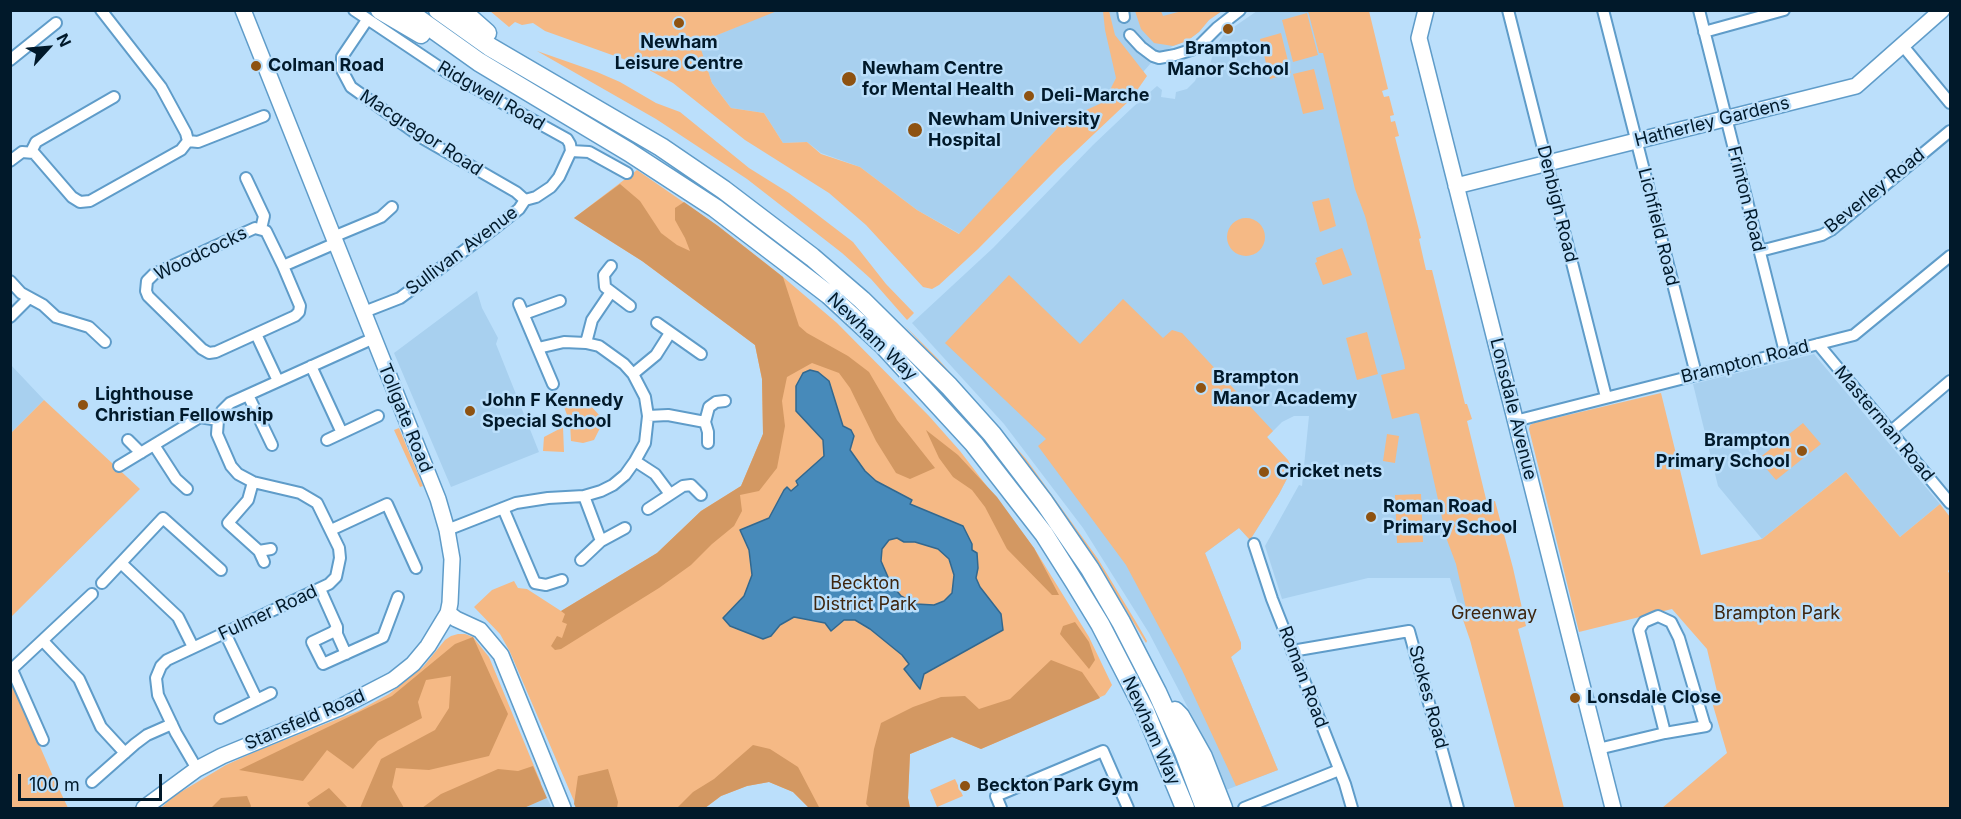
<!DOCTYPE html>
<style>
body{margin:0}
#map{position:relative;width:1961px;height:819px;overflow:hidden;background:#bbdffb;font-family:Inter,sans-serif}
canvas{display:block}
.frame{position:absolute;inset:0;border:12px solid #01192a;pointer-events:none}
.north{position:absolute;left:18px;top:18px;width:60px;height:60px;-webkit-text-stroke:4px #bbdffb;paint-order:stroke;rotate:64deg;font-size:16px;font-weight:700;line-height:24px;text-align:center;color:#01192a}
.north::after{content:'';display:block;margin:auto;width:21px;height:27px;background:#01192a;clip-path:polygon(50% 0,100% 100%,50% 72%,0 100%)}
.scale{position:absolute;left:18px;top:774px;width:144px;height:27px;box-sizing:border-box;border:3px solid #01192a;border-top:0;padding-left:8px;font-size:18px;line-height:21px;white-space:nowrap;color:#01192a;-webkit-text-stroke:4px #bbdffb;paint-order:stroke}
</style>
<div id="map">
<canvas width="1961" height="819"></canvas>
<div class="frame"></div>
<div class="north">N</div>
<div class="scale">100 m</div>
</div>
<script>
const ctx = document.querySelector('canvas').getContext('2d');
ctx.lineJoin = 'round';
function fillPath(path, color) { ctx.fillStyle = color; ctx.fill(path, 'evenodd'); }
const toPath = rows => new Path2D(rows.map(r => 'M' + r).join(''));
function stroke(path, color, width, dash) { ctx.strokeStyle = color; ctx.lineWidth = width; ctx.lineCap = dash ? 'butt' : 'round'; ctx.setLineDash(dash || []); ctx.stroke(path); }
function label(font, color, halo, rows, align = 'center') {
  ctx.font = font + ' Inter,sans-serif'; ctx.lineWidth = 5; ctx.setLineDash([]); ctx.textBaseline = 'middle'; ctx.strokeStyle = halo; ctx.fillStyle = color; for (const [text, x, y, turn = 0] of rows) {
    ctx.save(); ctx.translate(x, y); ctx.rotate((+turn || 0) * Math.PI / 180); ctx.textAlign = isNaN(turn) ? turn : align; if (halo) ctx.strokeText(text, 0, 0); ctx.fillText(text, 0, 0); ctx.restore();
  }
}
fillPath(toPath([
 [777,10,1222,11,1209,20,1199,32,1187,41,1173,46,1157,56,1124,94,1066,119,960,234,917,210,860,167,821,153,807,142,783,143,764,113,731,108,712,83,696,36,705,40],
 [1257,11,1333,11,1483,604,1460,611,1450,578,1368,578,1282,599,1265,546,1299,485,1302,486,1309,416,1294,416,1282,422,1267,437,1291,466,1291,471,1279,494,1250,540,1239,528,1205,553,1241,643,1241,649,1231,657,1278,770,1226,790,1213,756,1149,633,1083,528,1004,424,912,323,993,248,1093,145,1133,107,1157,86,1162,90,1161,97,1175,99,1176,92,1187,89,1195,81,1201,67,1210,66,1214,48,1225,33],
 [477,291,482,308,498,338,496,344,539,452,451,487,394,353],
 [1814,354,1940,504,1900,537,1846,472,1762,539,1718,486,1693,384],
 [11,365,44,400,11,433],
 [547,798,552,808,524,808]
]), '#a8d0ef');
fillPath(toPath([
 [490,11,777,11,705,40,697,37,712,83,731,108,764,113,783,143,807,142,821,154,860,167,917,210,959,234,1066,119,1104,102,1116,78,1105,30,1103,11,1109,11,1115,35,1147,76,1131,99,1058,168,978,249,939,285,932,289,923,287,866,225,829,193,745,140,673,83,640,65,545,31,533,23,522,25,515,22,509,27],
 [1135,11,1161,11,1163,16,1182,11,1222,11,1209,20,1199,32,1187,41,1173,46,1154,43,1141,29],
 [1308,11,1369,11,1388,89,1382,91,1384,97,1389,96,1394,115,1390,116,1391,122,1395,121,1399,136,1395,137,1421,238,1419,239,1426,270,1432,270,1465,404,1467,404,1472,419,1467,421,1487,503,1495,501,1513,568,1526,626,1518,629,1564,808,1515,808,1470,640,1460,611,1466,608,1456,564,1447,540,1419,414,1416,413,1392,419,1381,375,1405,369,1404,362,1365,216,1355,189,1323,53,1319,53],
 [1307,13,1318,55,1293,62,1282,20],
 [1281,33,1291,73,1270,79,1260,39],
 [537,51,597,72,620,82,656,103,680,112,749,168,789,193,853,242,886,284,914,313,907,320,871,279,842,253,747,179,656,119],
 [1314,69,1324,109,1303,114,1293,74],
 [637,170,718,226,783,277,837,323,929,416,960,451,1034,548,1089,637,1112,685,1105,695,981,749,952,737,910,754,908,798,910,808,809,808,793,792,769,782,747,786,721,796,705,808,577,808,510,652,500,634,474,607,492,590,514,581,518,588,527,589,561,611,657,553,701,511,741,486,763,434,762,379,755,345,642,261,574,218],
 [1329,198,1336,226,1320,232,1312,202],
 '1227 237a19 19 0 1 1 38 0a19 19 0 1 1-38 0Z',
 [1342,248,1352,275,1323,285,1315,263,1317,262,1316,258],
 [1009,275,1080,344,1123,299,1163,338,1172,330,1182,333,1273,431,1267,437,1288,460,1291,466,1291,471,1279,494,1250,540,1239,528,1205,553,1241,643,1241,649,1231,657,1278,770,1236,786,1182,670,1126,565,1038,446,1046,439,945,343],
 [904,325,939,360,1026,459,1098,559,1136,622,1147,641,1146,643,1096,561,1049,493,954,379],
 [1367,332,1378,374,1357,380,1346,338],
 [1661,393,1701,555,1762,539,1846,472,1900,537,1940,504,1950,517,1950,569,1948,571,1950,575,1950,808,1662,808,1727,753,1712,702,1719,700,1707,649,1672,609,1579,632,1529,429,1530,425,1534,423],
 [572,394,582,396,599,415,600,428,594,440,583,443,571,441,570,423,560,396],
 [44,400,140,489,11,617,11,433],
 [1803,423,1821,444,1776,480,1758,459],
 [563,427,564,452,543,451,544,437],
 [399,428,423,486,420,487,394,430],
 [1387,434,1399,436,1395,463,1383,461],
 [1421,494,1423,542,1397,543,1395,495],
 [458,634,465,634,473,637,489,657,541,783,506,808,161,808,174,796,226,765,257,751,358,711,389,694,423,667,445,640,451,636],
 [10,678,52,774,68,808,11,808],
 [955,779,963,796,937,807,930,790]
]), '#f5b985');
fillPath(toPath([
 [620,184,640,201,661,233,677,245,690,251,685,238,675,220,675,208,684,202,718,226,783,277,799,326,807,333,848,356,869,372,897,420,935,468,910,479,896,473,876,441,850,388,839,373,812,363,787,377,782,401,785,426,777,468,759,491,740,495,742,511,734,526,712,544,691,565,659,588,561,649,555,650,551,646,557,636,562,638,567,624,562,622,565,614,561,611,657,553,701,511,741,486,763,434,762,379,755,345,642,261,574,218],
 [926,430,958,455,997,497,1034,548,1059,595,1052,595,1007,549,985,507,972,490,953,477,939,458],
 [1075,622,1089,642,1095,660,1089,669,1060,634,1063,626],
 [473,637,508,714,489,756,429,770,396,768,392,787,404,808,360,808,381,759,435,730,449,708,451,676,426,680,418,702,422,718,378,741,353,769,327,750,303,781,239,770,392,696,455,644],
 [1051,660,1082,672,1100,698,981,749,952,737,910,754,908,798,910,808,870,808,866,804,874,749,881,723,913,707,941,697,965,696,979,709,1010,699],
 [753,745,770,749,798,767,819,807,809,808,793,792,769,782,747,786,721,796,705,808,677,808,693,792,714,779],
 [533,766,547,798,524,808,422,808,441,794,498,769,518,771],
 [608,769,618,802,617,808,576,808,574,804,578,776],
 [329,788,348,808,311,808,307,803],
 [247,796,251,806,250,808,211,808,221,798]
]), '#d39862');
const water = toPath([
 [810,370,818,372,829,381,843,426,851,430,854,436,850,450,865,471,876,481,912,500,910,504,963,526,972,544,972,550,977,553,978,568,976,578,980,587,1001,614,1003,630,924,674,920,689,904,669,909,664,902,655,870,629,855,620,844,620,831,631,825,623,794,617,780,625,771,636,763,639,730,626,723,618,744,596,752,575,749,550,740,530,769,518,784,490,787,487,791,491,798,485,796,481,824,456,823,440,796,411,796,386,803,373,810,370],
 [897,538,904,542,915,542,938,549,949,559,954,575,952,593,944,601,934,605,916,604,901,596,891,584,881,561,882,549,889,540,897,538]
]);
fillPath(water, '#478aba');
stroke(water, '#32688f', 1.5);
const street = toPath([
 [101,10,161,87,186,133,188,141],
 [354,10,448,73,567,139,570,144,571,151],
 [1123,10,1124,17],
 [1508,10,1606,397],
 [1603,10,1696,374],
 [1699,10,1785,352],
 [367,20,342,57,342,70,351,87,424,139,516,192,525,200],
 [1704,32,1784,10],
 [1130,35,1141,47,1153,56,1159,58,1175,55,1197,48,1217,28,1240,10],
 [1903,46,1950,103],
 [10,60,56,23],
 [188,141,198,142,264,116],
 [571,151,589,152,627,173],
 [31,152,36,142,114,97],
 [10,161,22,152,34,153,72,197,80,202,90,201,181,150,188,141],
 [246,178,264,216,261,229],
 [333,237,381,217,392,207],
 [1760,251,1822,235,1831,230,1950,131],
 [283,266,266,231,255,228,154,274,147,281,146,291,148,296,202,349,209,353,216,352,295,316,299,312,300,306,283,266,336,243],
 [611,266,604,275,605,287,630,306],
 [10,281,21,293,43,305,56,317,89,327,105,342],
 [519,304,553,384],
 [364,312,400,298,496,227,519,209,525,200,536,197,551,187,559,177,571,151],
 [524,314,560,301],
 [10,317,29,298],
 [657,323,701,354],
 [256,334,278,381],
 [586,343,592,320,611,292],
 [1818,344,1950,503],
 [311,366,342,433],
 [633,374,656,355,670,333],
 [248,395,272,445],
 [648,416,668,415,705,422],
 [1515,421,1854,335,1950,256],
 [1890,432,1950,381],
 [128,440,141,453],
 [327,440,378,416],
 [708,443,708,432,705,422,709,407,716,402,725,401],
 [154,445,176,479,187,489],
 [635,461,655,474,670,494],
 [119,466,200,417,218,420],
 [253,482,248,500,228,523,259,551,264,562],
 [584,496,601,541],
 [503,508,535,583,546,585,562,580],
 [648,509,683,486,691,485,701,495],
 [331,530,387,504,416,568],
 [447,530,516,503,548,498,584,496,601,491,613,485,625,475,635,461,645,443,648,416,645,397,633,374,624,364,599,346,586,343,564,342,538,348],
 [1254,544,1272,599,1345,784,1352,808],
 [259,551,271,549],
 [581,560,601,541,625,528],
 [121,563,178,617,193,647],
 [102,583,163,518,221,570],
 [320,589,337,627,337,634,346,654],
 [337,627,333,632,312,642,323,664,383,637,398,597],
 [225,633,257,700],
 [43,641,79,679,101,727,125,753],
 [1292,651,1409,631,1458,808],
 [220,718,271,693],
 [1665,733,1639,630,1644,622,1658,616,1671,622,1679,638,1705,726],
 [43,740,13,672,13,668,92,594],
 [1598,749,1665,733,1706,726],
 [197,769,176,733,158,695,156,678,161,666,167,660,329,584,336,577,340,558,339,548,317,503,300,493,253,482,238,474,231,466,217,434,218,420,222,411,230,403,374,338],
 [92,782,135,744,147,735,172,724],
 [1001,808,996,796,1103,751,1128,808],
 [1244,808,1339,770]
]);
const secondary = toPath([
 [1426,10,1419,38,1613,808],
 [1456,186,1856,86,1942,10],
 [448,613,456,619,480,630,501,655,563,808],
 [144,808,197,769,222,756,339,708,393,680,413,664,428,646,448,613,450,603,452,559,447,530,438,499,243,10]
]);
const highway = toPath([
 [380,10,421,34],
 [406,10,479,62,629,152,715,208,829,295,882,344,974,444,1044,534,1075,583,1100,624,1145,711,1185,808],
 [438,10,490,47,661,147,724,190,812,257,862,300,949,386,992,434,1044,502,1090,569,1121,622,1157,692,1184,752,1205,808],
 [461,10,487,33],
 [1175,711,1180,716,1203,757,1223,808]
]);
stroke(street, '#5f9cc9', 14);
stroke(secondary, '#5f9cc9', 18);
stroke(highway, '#5f9cc9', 21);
stroke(street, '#fff', 10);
stroke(secondary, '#fff', 15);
stroke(highway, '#fff', 18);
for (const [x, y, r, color] of [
 [679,23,6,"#8e5211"],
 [1228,29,6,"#8e5211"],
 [256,66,6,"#8e5211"],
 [849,79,8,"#8e5211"],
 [1029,96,6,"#8e5211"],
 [915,130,8,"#8e5211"],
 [1201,388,6,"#8e5211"],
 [83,405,6,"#8e5211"],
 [470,411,6,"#8e5211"],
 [1802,451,6,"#8e5211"],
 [1264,472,6,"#8e5211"],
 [1371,517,6,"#8e5211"],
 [1575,698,6,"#8e5211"],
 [965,786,6,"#8e5211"]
]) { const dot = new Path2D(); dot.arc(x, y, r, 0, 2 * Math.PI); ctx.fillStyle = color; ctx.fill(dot); stroke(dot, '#bbdffb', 2); }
label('bold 18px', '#01192a', '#bbdffb', [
 ["Newham",679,43,"center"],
 ["Leisure Centre",679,64,"center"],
 ["Brampton",1228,49,"center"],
 ["Manor School",1228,70,"center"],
 ["Colman Road",268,66],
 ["Newham Centre",862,69],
 ["for Mental Health",862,90],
 ["Deli-Marche",1041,96],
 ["Newham University",928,120],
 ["Hospital",928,141],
 ["Brampton",1213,378],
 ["Manor Academy",1213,399],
 ["Lighthouse",95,395],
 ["Christian Fellowship",95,416],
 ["John F Kennedy",482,401],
 ["Special School",482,422],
 ["Brampton",1790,441,"right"],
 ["Primary School",1790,462,"right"],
 ["Cricket nets",1276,472],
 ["Roman Road",1383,507],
 ["Primary School",1383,528],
 ["Lonsdale Close",1587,698],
 ["Beckton Park Gym",977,786]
], 'left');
label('18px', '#01192a', '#bbdffb', [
 ["Ridgwell Road",491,96,30],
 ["Hatherley Gardens",1712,122,-14],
 ["Macgregor Road",421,133,33],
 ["Beverley Road",1875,191,-39],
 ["Frinton Road",1746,199,76],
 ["Denbigh Road",1557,204,76],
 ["Lichfield Road",1658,227,76],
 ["Sullivan Avenue",462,251,-37],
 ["Woodcocks",201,254,-26],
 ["Newham Way",872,337,44],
 ["Brampton Road",1745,362,-14],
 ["Lonsdale Avenue",1513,409,76],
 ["Tollgate Road",405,418,68],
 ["Masterman Road",1884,424,50],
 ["Fulmer Road",268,613,-25],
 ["Roman Road",1303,677,69],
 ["Stokes Road",1428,697,75],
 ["Stansfeld Road",305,720,-23],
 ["Newham Way",1151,731,66]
]);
label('18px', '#3e250e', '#bbdffb', [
 ["Beckton",865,584],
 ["District Park",865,605],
 ["Greenway",1494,614],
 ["Brampton Park",1777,614]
]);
</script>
